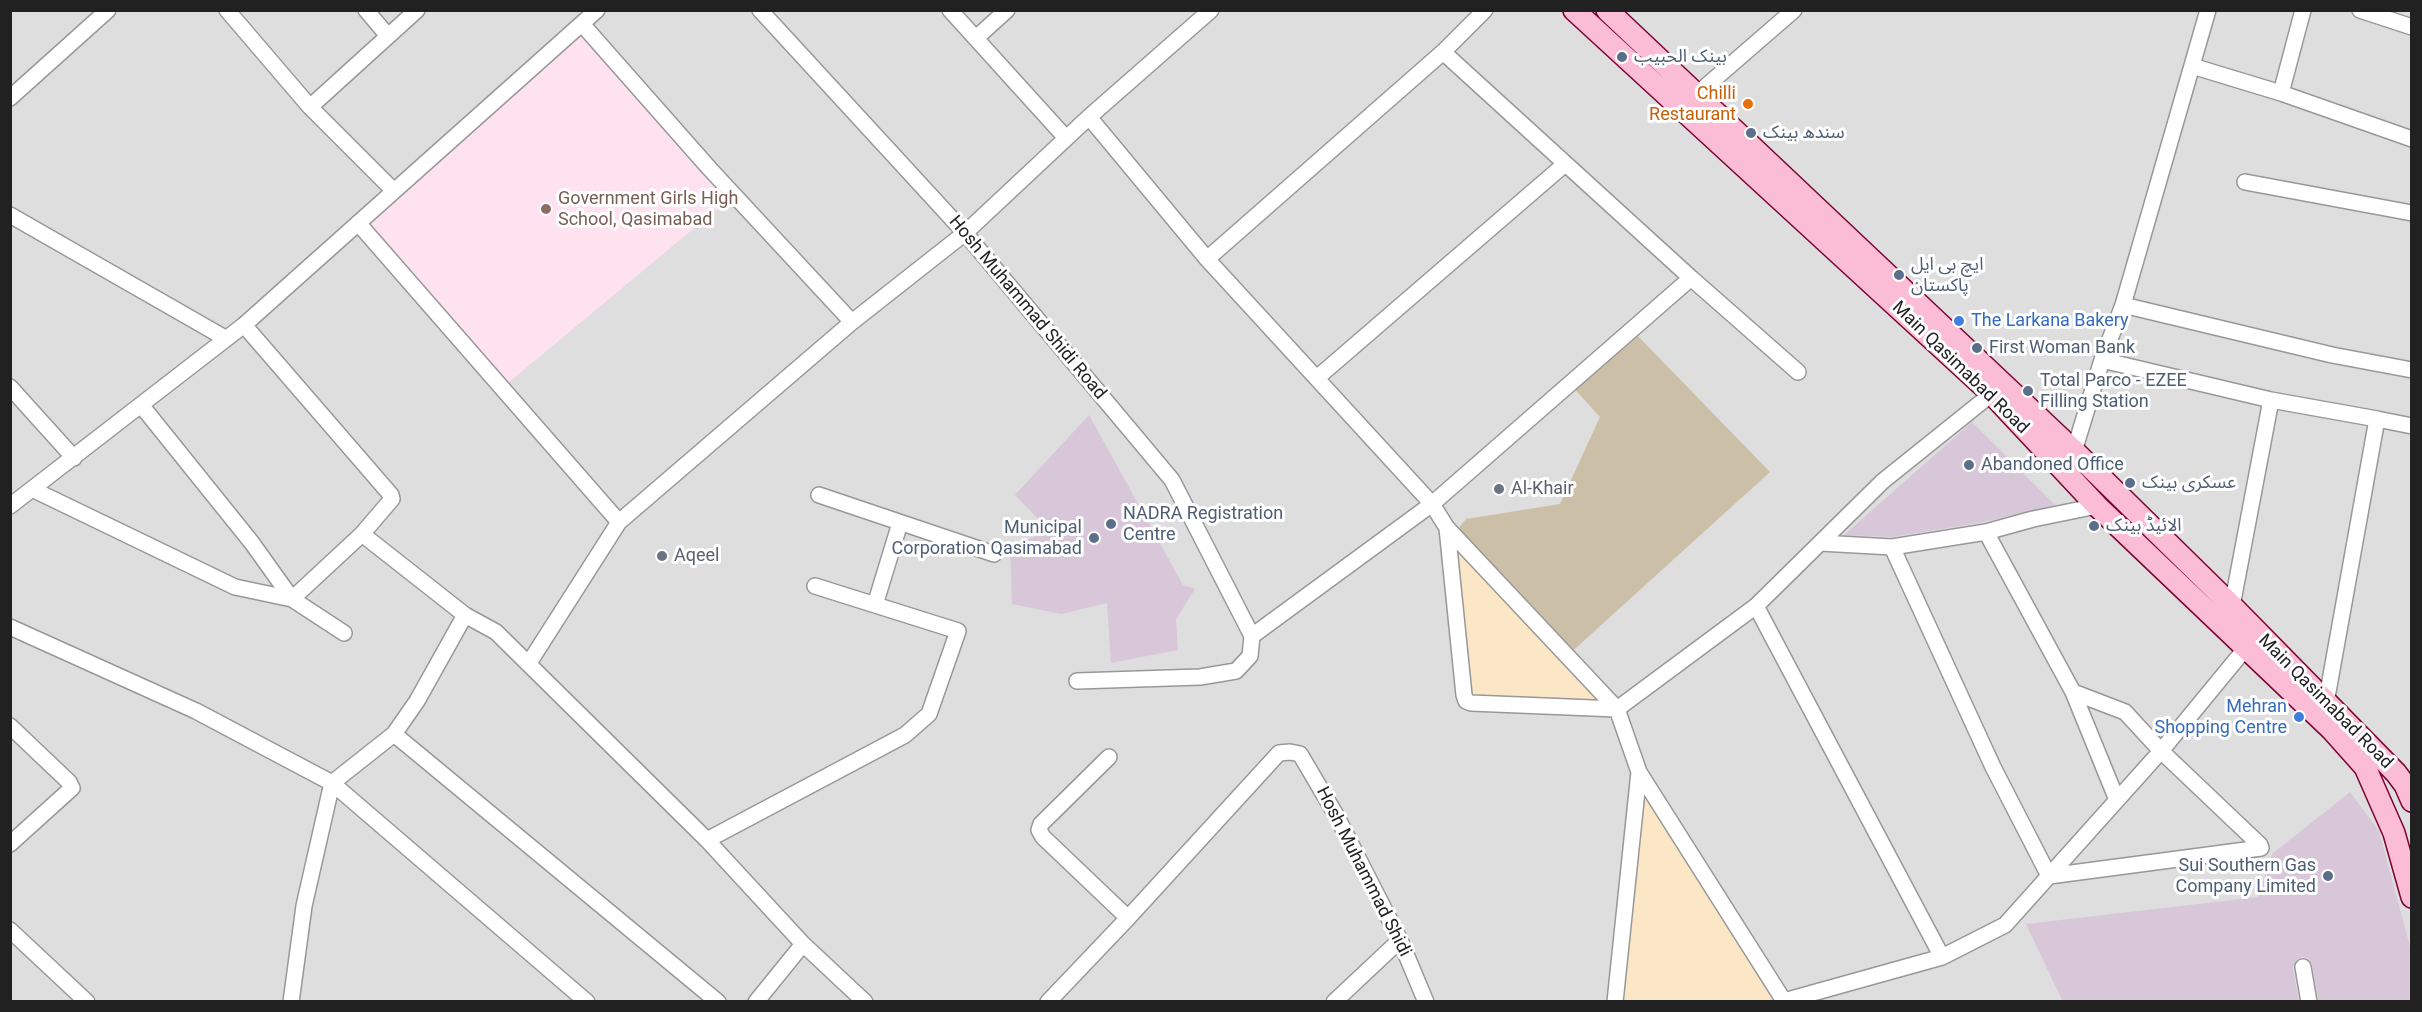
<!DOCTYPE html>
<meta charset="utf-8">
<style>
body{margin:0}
#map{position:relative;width:2422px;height:1012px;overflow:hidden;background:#f1e7ef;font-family:Roboto,sans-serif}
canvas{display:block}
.frame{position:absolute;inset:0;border:12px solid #212121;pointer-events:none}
</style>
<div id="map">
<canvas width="2422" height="1012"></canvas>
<div class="frame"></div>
</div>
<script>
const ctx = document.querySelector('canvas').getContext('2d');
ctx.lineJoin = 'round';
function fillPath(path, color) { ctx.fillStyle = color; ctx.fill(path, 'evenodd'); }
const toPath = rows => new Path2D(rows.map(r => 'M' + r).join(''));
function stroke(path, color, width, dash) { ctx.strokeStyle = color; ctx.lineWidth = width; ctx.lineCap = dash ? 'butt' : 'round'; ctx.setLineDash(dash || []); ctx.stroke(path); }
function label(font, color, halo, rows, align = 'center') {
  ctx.font = font + ' Roboto,"Noto Sans Arabic",sans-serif'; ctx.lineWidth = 6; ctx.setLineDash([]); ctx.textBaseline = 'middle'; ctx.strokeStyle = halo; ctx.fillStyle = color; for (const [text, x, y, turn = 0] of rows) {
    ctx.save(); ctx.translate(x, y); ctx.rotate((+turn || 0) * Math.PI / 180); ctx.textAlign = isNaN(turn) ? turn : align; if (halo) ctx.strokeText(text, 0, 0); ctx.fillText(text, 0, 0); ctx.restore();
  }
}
fillPath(toPath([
 [11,11,2411,11,2411,1001,11,1001]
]), '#dededf');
fillPath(toPath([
 [582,24,734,195,502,388,358,223]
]), '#ffe2f0');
fillPath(toPath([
 [1632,330,1770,472,1567,656,1453,535,1466,519,1560,504,1600,417,1570,384]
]), '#cbbfa8');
fillPath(toPath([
 [1447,528,1617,709,1471,703],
 [1639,772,1782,1002,1615,1002]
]), '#fbe6c5');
fillPath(toPath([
 [1089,415,1183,585,1195,589,1176,619,1178,650,1111,663,1107,603,1061,614,1012,604,1010,546,1050,531,1015,495],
 [1972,422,2055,505,1984,522,1892,537,1844,535],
 [2350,792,2379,831,2412,954,2412,1002,2319,1002,2312,965,2307,958,2302,957,2296,960,2293,968,2299,1002,2063,1002,2026,924,2258,897,2272,854]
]), '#d8c7d8');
const street = toPath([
 [227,10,310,107,394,191],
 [366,10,388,36],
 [760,10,965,233,1172,480,1252,636],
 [950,10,1066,138],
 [2360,10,2412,27],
 [582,24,709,168,852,322,965,233,1089,117,1211,10],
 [976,38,1007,10],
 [1443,52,1485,10],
 [2192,66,2281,93,2412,139],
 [2281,93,2303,10],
 [1696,95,1794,10],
 [10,98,108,10],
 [310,107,417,10],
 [2245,182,2412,213],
 [10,215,225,338],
 [358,223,619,522,529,663],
 [1207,259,1432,504,1447,528,1617,709,1639,772,1784,1001,1942,957,2005,925,2161,751,2245,649],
 [1691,278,1798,372],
 [2123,305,2332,355,2412,370],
 [244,325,391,495,392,499,362,534,465,615,496,632,707,840,803,944,865,1002],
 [2102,360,2123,305,2208,10],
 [1318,377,1565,164],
 [10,387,74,458],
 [141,405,252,543,292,599,344,633],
 [2070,458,2074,451,2102,360,2271,400,2377,419],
 [34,490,235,587,292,599,362,534],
 [819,495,994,554],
 [10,506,244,325,597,10],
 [619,522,852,322],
 [1447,528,1464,695,1466,701,1471,703,1617,709,1756,606],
 [1986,532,1892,547,1993,767,2049,876,2261,848,2260,845,2161,751,2125,712,2073,692,1986,532,2033,519,2097,506],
 [1820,543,1883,481,1999,388],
 [1892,547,1820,543,1756,606,1942,957],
 [875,605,900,523],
 [2232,606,2271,400],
 [465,615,417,701,394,734,718,1002],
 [10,627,196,711,332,783,587,1002],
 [1077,681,1200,677,1236,671,1250,656,1252,636,1432,504,1691,278,1443,52,1207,259,1089,117],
 [2073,692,2117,800],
 [2326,703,2377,419,2412,426],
 [10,726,69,782,72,788,10,844],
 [1109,757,1041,824,1039,830,1043,837,1128,918],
 [707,840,905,735,929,714,958,631,815,586],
 [10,930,87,1002],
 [2303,967,2309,1002],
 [291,1002,304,906,332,783,394,734],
 [756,1002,803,944],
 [1048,1002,1128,918,1279,753,1290,752,1300,754,1336,815,1400,940,1426,1002],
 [1334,1002,1400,940],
 [1615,1002,1639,772]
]);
const secondary = toPath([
 [1574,10,1993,395,2097,506,2332,730,2365,767,2394,833,2412,897],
 [1607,10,2074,451,2232,606,2396,773,2405,785,2412,801]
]);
stroke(street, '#989898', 18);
stroke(secondary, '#7d032f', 24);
stroke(street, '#fff', 15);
stroke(secondary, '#fbbcd6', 21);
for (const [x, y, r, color] of [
 [1622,57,6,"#5c6f8a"],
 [1748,104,6,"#e8710a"],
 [1751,133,6,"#5c6f8a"],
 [546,209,6,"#8d6e63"],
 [1899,275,6,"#5c6f8a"],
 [1959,321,6,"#3f7fe0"],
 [1977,348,6,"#5c6f8a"],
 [2028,391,6,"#5c6f8a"],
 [1969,465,6,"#5c6f8a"],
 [2130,483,6,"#5c6f8a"],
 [1499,489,6,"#6b7280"],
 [1111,524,6,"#5c6f8a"],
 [2094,526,6,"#5c6f8a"],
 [1094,538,6,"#5c6f8a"],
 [662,556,6,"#6b7280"],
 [2299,717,6,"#3f7fe0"],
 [2328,876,6,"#5c6f8a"]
]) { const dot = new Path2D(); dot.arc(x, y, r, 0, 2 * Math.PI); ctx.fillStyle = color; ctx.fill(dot); stroke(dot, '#fff', 2); }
label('18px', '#4e5e75', '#fff', [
 ["بينک الحبيب",1634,57],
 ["سندھ بینک",1763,133],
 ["ایچ بی ایل",1911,265],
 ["پاکستان",1911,286],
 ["First Woman Bank",1989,348],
 ["Total Parco - EZEE",2040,381],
 ["Filling Station",2040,402],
 ["Abandoned Office",1981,465],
 ["عسکری بینک",2142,483],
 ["NADRA Registration",1123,514],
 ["Centre",1123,535],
 ["الائیڈ بینک",2106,526],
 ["Municipal",1082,528,"right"],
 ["Corporation Qasimabad",1082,549,"right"],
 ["Sui Southern Gas",2316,866,"right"],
 ["Company Limited",2316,887,"right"]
], 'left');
label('18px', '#c56008', '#fff', [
 ["Chilli",1736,94],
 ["Restaurant",1736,115]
], 'right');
label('18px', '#785e54', '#fff', [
 ["Government Girls High",558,199],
 ["School, Qasimabad",558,220]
], 'left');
label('18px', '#212121', '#fff', [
 ["Hosh Muhammad Shidi Road",1027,308,50],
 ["Main Qasimabad Road",1960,368,44],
 ["Main Qasimabad Road",2325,702,45],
 ["Hosh Muhammad Shidi",1363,872,63]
]);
label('18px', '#366cbe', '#fff', [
 ["The Larkana Bakery",1971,321],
 ["Mehran",2287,707,"right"],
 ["Shopping Centre",2287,728,"right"]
], 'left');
label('18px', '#5b616d', '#fff', [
 ["Al-Khair",1511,489],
 ["Aqeel",674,556]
], 'left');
</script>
